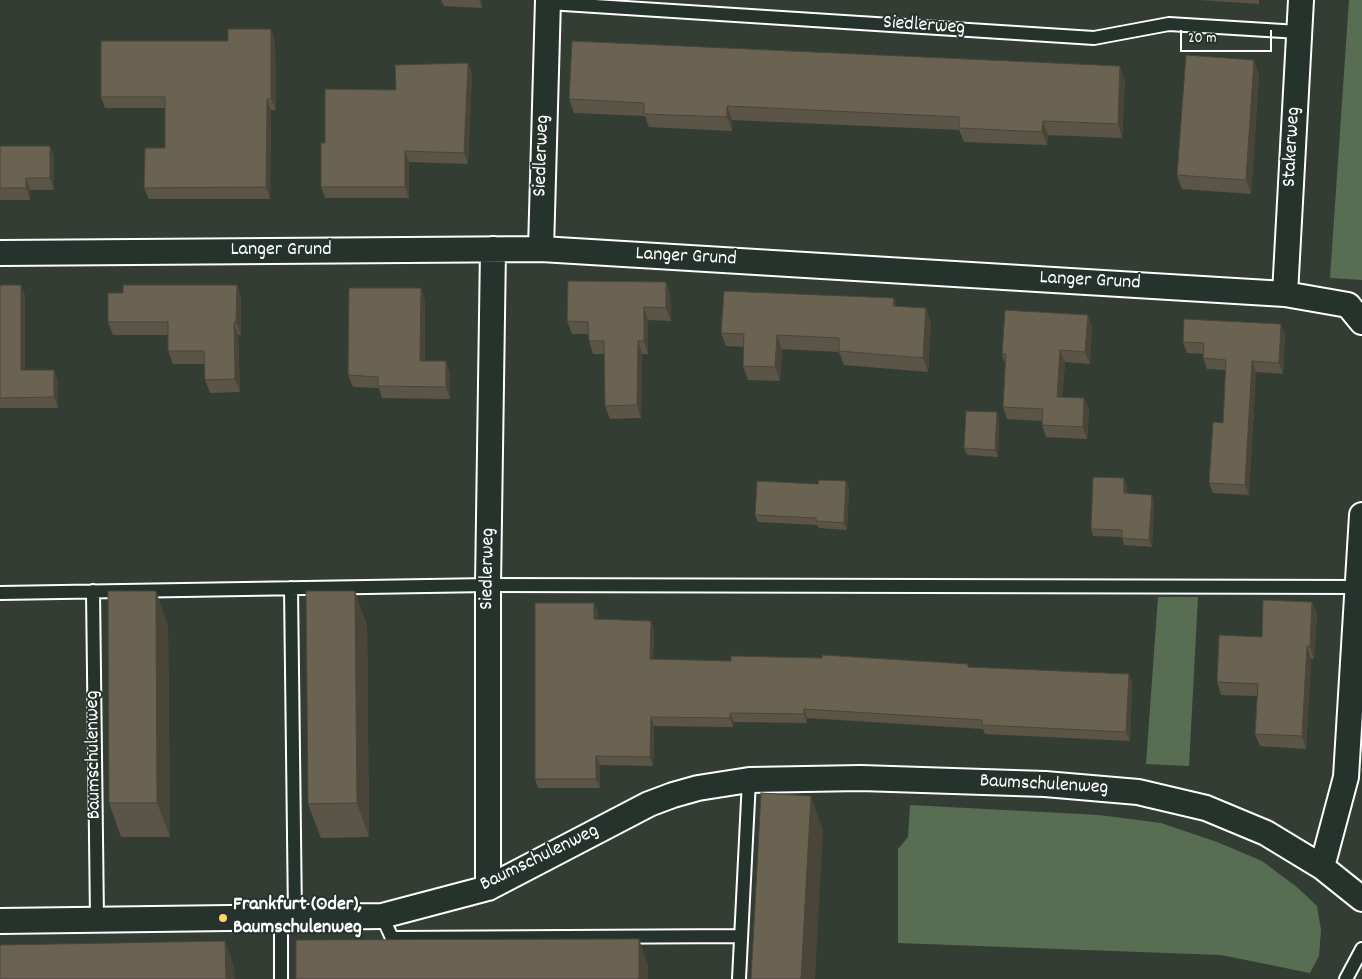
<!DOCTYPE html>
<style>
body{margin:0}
#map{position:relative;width:1362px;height:979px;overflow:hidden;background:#343d34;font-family:Dekko,sans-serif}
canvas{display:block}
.scale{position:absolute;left:1180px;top:30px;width:92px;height:22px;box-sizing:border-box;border:2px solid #fff;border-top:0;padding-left:6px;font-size:15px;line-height:18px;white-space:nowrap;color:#fff;-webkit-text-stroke:4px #26332d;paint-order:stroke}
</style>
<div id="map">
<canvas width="1362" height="979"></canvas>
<div class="scale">20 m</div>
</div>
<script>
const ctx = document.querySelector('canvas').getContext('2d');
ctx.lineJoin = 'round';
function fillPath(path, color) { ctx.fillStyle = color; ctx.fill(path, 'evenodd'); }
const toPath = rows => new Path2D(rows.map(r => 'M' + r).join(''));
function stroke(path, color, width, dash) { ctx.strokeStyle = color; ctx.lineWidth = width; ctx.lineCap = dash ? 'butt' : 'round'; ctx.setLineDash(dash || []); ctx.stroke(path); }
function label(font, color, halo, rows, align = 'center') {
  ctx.font = font + ' Dekko,sans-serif'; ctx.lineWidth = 4; ctx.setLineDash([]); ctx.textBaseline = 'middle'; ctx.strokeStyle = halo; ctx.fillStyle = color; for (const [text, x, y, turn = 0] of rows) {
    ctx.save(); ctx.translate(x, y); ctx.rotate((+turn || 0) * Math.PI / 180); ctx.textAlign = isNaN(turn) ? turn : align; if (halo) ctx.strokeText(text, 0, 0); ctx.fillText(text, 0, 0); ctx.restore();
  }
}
fillPath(toPath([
 [1349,0,1362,0,1362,280,1330,278],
 [1158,597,1198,597,1189,766,1146,764],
 [910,805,1099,815,1161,823,1217,842,1262,861,1298,888,1317,906,1321,930,1319,956,1310,973,1221,955,898,943,898,849,908,837]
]), '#576e53');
const service = toPath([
 [548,3,1094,38,1169,24,1299,32],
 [291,588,295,917],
 [93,591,97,919],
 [0,593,488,585,1362,587],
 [382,916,392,938,741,936],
 [281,917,281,979],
 [739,979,749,780],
 [1346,979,1362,949]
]);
const minor = toPath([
 [541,249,548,0],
 [0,253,541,249,1285,294,1348,305,1362,322],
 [1285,294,1301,0],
 [1322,867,1346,777,1362,515],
 [488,888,488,585,493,249],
 [0,921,382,916,488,888,649,804,673,795,698,788,749,780,861,778,1045,784,1138,792,1206,808,1266,833,1322,867,1362,899]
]);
stroke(service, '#fff', 16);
stroke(minor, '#fff', 28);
stroke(service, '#26332d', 12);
stroke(minor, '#26332d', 24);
fillPath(toPath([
 [441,0,482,0,482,8,444,6],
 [1199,0,1259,0,1259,4],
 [275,40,276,110,271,110,270,199,149,199,144,188,165,148,165,108,105,108,101,97,228,41],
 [468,63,472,74,468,164,409,162,409,198,325,198,321,187,396,90],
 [1259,74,1251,194,1182,189,1177,175],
 [1125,80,1122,138,1048,135,1047,145,964,142,959,130,732,120,732,131,649,127,645,116,574,113,569,99],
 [0,146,50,146,54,158,54,190,30,190,30,200,0,200],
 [666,282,670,295,671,321,648,320,648,354,642,354,641,418,610,419,605,406,605,354,593,354,589,341,589,334,572,334,567,321],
 [0,285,25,295,25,370,58,380,58,408,0,408],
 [237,285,241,298,241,335,238,335,240,392,210,393,205,380,205,364,173,364,168,351,168,335,113,335,108,322,123,293],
 [425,300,425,361,450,373,450,399,382,398,379,388,353,387,348,375],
 [897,307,931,322,928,372,844,365,839,352,782,349,780,381,748,380,743,366,744,347,726,346,721,333],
 [1092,327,1090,364,1065,362,1062,397,1084,398,1089,411,1087,439,1046,437,1042,425,1042,421,1007,419,1003,407,1005,364,1002,354],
 [1285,335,1283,374,1256,372,1249,495,1213,493,1209,483,1223,423,1226,370,1207,369,1203,358,1203,354,1187,353,1183,342],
 [997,412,999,419,998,457,967,455,964,448],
 [846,481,849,488,847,530,819,528,817,525,758,522,755,515],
 [1127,485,1127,494,1152,495,1154,502,1152,547,1124,545,1122,537,1093,536,1091,529],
 [1312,602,1317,614,1314,659,1311,659,1306,749,1260,746,1255,734,1257,696,1221,695,1217,682,1262,637],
 [598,612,598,619,651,621,654,630,653,660,969,667,1129,674,1132,683,1130,741,985,734,983,729,807,718,807,723,734,722,733,727,654,726,653,766,600,765,600,788,538,788,535,779],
 [168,625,170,837,121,837,109,803],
 [367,625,369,837,321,838,308,804]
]), '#5b5547');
fillPath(toPath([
 [479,0,482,0,482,8],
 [271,29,275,40,276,110,271,99],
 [1254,60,1259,74,1251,194,1246,180],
 [468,63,472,74,468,164,464,153],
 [1120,66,1125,80,1122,138,1118,124],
 [267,99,271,110,270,199,266,187],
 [727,106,732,120,732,131,727,117],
 [1043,121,1048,135,1047,145,1042,132],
 [50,146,54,158,54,190,50,178],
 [405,151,409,162,409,198,405,187],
 [26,178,30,190,30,200,26,188],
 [666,282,670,295,671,321,666,308],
 [21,285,25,295,25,380,21,370],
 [237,285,241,298,241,335,236,322],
 [421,288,425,300,425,373,420,361],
 [894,298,899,312,893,306],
 [644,307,648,320,648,354,644,341],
 [926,308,931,322,928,372,923,358],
 [1088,315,1092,327,1090,364,1085,352],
 [234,322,238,335,240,392,235,379],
 [1281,324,1285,335,1283,374,1279,363],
 [777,335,782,349,780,381,775,367],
 [638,341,642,354,641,418,637,405],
 [1060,350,1065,362,1061,409,1057,397],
 [446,361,450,373,450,399,446,387],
 [1252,361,1256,372,1249,495,1245,485],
 [54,370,58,380,58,408,54,397],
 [1084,398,1089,411,1087,439,1083,427],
 [997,412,999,419,998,457,995,450],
 [1124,478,1127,485,1126,500,1124,493],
 [846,481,849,488,847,530,844,523],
 [1152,495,1154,502,1152,547,1149,540],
 [156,591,168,625,170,837,157,803],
 [355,591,367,625,369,837,357,803],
 [1312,602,1317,614,1314,659,1310,647],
 [594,603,598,612,598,628,594,619],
 [651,621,654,630,653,669,650,659],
 [1307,646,1311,659,1306,749,1302,736],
 [1129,674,1132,683,1130,741,1126,732],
 [804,709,807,718,807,723,804,714],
 [730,713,734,722,733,727,730,718],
 [651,717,654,726,653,766,650,757],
 [596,756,600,765,600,788,596,779],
 [811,796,823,830,815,979,801,979],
 [639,939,648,965,648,979,639,979],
 [225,941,234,967,235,979,226,979]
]), '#4a4539');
const building = toPath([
 [228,29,271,29,271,99,267,99,266,187,144,188,145,148,165,148,165,97,101,97,101,41,228,41,228,29],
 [572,41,1120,66,1118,124,1043,121,1042,132,959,128,959,117,727,106,727,117,644,114,644,103,569,99,572,41],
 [1186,55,1254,60,1246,180,1177,175,1186,55],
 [468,63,464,153,405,151,405,187,321,187,321,143,325,143,325,89,396,90,395,65,468,63],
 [0,146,50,146,50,178,26,178,26,188,0,188,0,146],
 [568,281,666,282,666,308,644,307,644,341,638,341,637,405,605,406,604,341,589,341,588,322,567,321,568,281],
 [0,285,21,285,21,370,54,370,54,397,0,398,0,285],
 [123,285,237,285,236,322,234,322,235,379,205,380,204,351,168,351,168,322,108,322,108,293,123,293,123,285],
 [349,288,421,288,420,361,446,361,446,387,378,386,378,377,348,375,349,288],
 [724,291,894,298,893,306,926,308,923,358,839,351,839,338,777,335,775,367,743,366,744,334,721,333,724,291],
 [1005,310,1088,315,1085,352,1060,350,1057,397,1084,398,1083,427,1042,425,1043,409,1003,407,1006,354,1002,354,1005,310],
 [1184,319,1281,324,1279,363,1252,361,1245,485,1209,483,1213,422,1223,423,1226,360,1203,358,1204,343,1183,342,1184,319],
 [966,411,997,412,995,450,964,448,966,411],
 [1093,477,1124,478,1124,493,1152,495,1149,540,1122,538,1122,530,1091,529,1093,477],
 [819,480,846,481,844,523,816,521,816,518,755,515,757,481,818,484,819,480],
 [108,591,156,591,157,803,109,803,108,591],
 [306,591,355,591,357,803,308,804,306,591],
 [1263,600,1312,602,1310,647,1307,646,1302,736,1255,734,1258,684,1217,682,1219,635,1262,637,1263,600],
 [535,603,594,603,594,619,651,621,650,659,731,661,731,656,822,658,822,655,968,664,968,667,1129,674,1126,732,982,725,982,720,804,709,804,714,730,713,730,718,651,717,650,757,596,756,596,779,535,779,535,603],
 [761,793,811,796,801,979,751,979,761,793],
 [639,939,639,979,296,979,296,940,639,939],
 [225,941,226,979,0,979,0,945,225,941]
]);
fillPath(building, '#6a6352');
stroke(building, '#4a4539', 1);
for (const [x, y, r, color] of [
 [223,918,5,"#ffd166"]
]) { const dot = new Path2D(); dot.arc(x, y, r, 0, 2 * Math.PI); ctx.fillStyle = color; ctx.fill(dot); stroke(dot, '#26332d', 2); }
label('20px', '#fff', '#26332d', [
 ["Siedlerweg",924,27,4],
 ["Stakerweg",1293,147,-87],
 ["Siedlerweg",543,156,-88],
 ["Langer Grund",281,251],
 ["Langer Grund",686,258,3],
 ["Langer Grund",1090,282,3],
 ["Siedlerweg",489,569,-89],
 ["Baumschulenweg",95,755,-91],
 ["Baumschulenweg",1044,786,3],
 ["Baumschulenweg",540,859,-26]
]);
label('bold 20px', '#fff', '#26332d', [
 ["Frankfurt (Oder),",233,906],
 ["Baumschulenweg",233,929]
], 'left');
</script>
